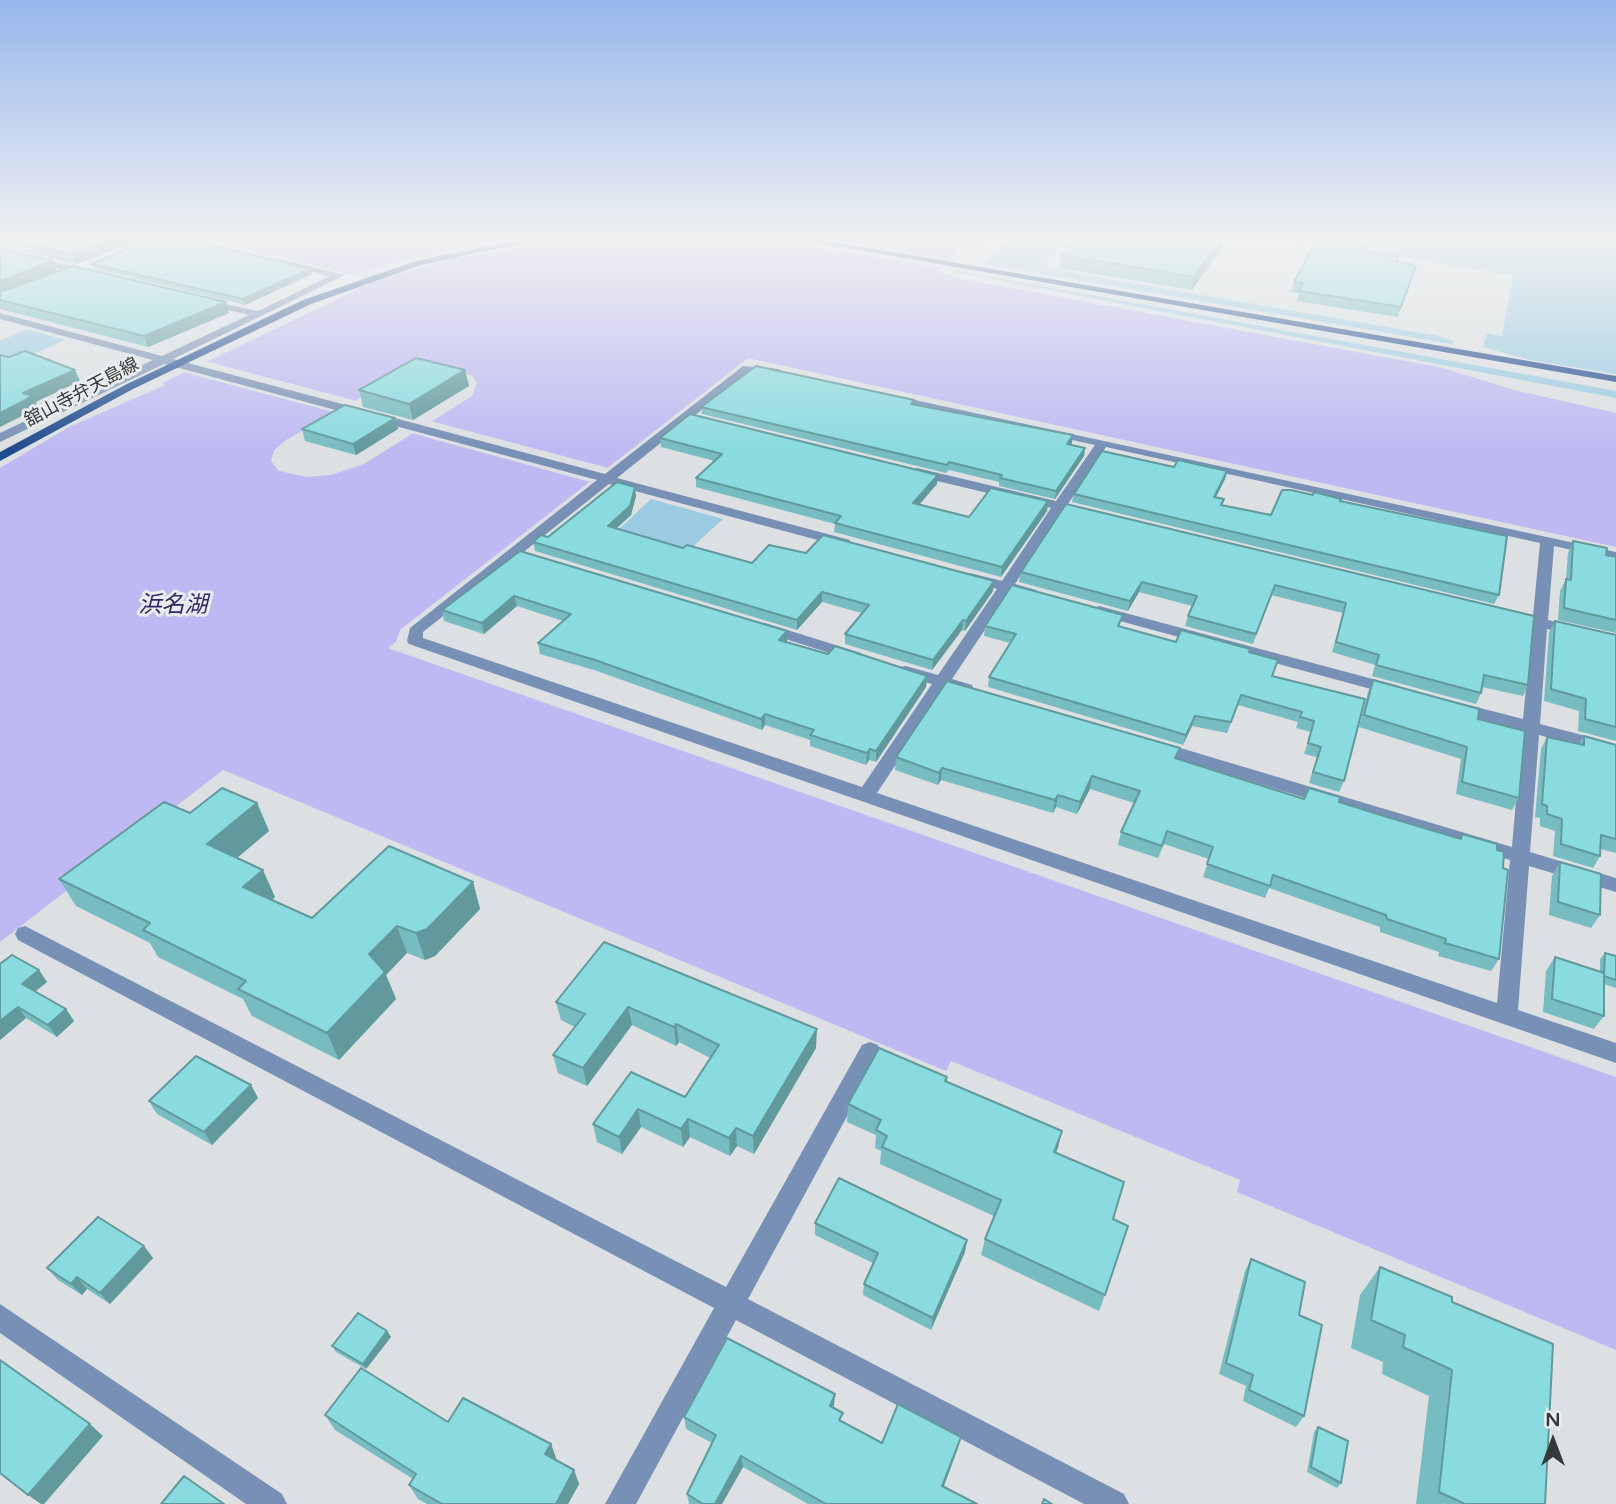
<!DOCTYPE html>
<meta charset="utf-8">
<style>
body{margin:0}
#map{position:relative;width:1616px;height:1504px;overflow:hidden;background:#dce0e2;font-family:"Varela Round",sans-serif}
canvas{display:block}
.north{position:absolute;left:1518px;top:1406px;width:70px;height:70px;-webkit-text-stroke:5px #e9edef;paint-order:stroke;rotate:0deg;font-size:19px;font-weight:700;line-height:28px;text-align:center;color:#373839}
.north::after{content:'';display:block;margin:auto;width:24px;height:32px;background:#373839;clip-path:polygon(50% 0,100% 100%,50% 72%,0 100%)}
</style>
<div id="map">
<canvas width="1616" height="1504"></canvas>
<div class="north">N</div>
</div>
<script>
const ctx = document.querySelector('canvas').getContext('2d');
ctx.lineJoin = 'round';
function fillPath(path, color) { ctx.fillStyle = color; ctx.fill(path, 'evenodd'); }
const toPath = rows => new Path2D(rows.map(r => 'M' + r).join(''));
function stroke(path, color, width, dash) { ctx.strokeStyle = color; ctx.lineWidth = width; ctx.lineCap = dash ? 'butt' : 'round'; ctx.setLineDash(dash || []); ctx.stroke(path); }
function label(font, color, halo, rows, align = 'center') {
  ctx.font = font + ' "Varela Round","Noto Sans JP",sans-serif'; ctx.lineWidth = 6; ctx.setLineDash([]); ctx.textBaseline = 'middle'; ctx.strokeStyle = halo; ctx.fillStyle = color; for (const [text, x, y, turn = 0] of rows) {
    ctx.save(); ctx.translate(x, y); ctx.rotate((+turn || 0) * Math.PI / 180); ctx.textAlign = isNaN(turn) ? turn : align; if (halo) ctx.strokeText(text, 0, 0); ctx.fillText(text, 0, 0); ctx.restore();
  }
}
fillPath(toPath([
 [1009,239,1068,239,1046,262,1049,268,1057,270,1439,336,1453,341,1452,344,989,265,987,260],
 [1282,239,1616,239,1616,374,1530,360,1483,347,1487,333,1502,336,1513,275],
 [960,271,1616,391,1616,398,954,272],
 [26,329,66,340,0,368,0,341],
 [651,499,723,519,687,552,616,532]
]), '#9bcbe1');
fillPath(toPath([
 [200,239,981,239,972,247,963,246,938,271,957,278,1443,368,1514,390,1616,413,1616,547,748,358,400,630,396,642,388,648,1616,1077,1616,1350,1237,1192,1240,1180,951,1061,946,1071,223,770,0,942,0,468,69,427,165,385,162,383,369,284,354,275],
 [460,371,472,376,477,383,472,396,364,464,331,475,307,477,279,471,271,461,274,450,286,440,398,376]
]), '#beb9f2');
fillPath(toPath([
 [501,239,570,239,451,259,367,284,350,277,411,258],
 [768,239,837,239,953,259,943,268],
 [205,361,357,401,337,413,183,372],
 [431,421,612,469,594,483,411,433]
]), '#dce0e2');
fillPath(toPath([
 [0,249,92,271,94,273,89,276,0,255,0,249],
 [275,258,345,275,173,359,605,474,743,366,779,369,781,371,775,374,749,372,617,478,850,540,850,546,840,546,609,484,423,632,423,638,862,787,932,684,900,675,898,671,900,667,906,666,938,675,997,589,965,580,963,577,970,573,1002,581,1051,508,912,475,911,472,917,468,1056,501,1095,445,891,400,885,396,887,394,1616,552,1616,560,1554,546,1548,620,1616,636,1616,646,1547,629,1540,724,1616,744,1616,756,1539,735,1530,852,1616,878,1616,892,1529,866,1518,1010,1616,1043,1616,1063,409,644,407,641,410,628,597,480,164,364,0,442,0,433,153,360,0,319,0,313,162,356,249,315,200,303,200,299,258,311,330,276,272,263,270,261,275,258],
 [1106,447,1540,543,1533,616,1512,611,1504,616,1507,619,1532,625,1523,719,1457,702,1449,707,1451,711,1522,730,1512,847,1157,741,1148,747,1151,751,1510,860,1497,1003,877,793,946,688,966,694,972,693,974,689,972,685,952,679,1010,592,1031,597,1038,593,1036,590,1015,584,1063,511,1087,517,1094,513,1068,504,1106,447],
 [1099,606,1399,686,1401,690,1393,695,1094,614,1091,611,1094,608,1099,606],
 [765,623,861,653,863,656,855,661,760,631,757,628,760,625,765,623],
 [25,926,726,1287,862,1045,870,1042,878,1045,881,1052,878,1059,748,1299,1124,1494,1129,1504,1084,1504,736,1320,636,1504,605,1504,714,1308,18,940,15,934,18,928,25,926],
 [0,1304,282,1494,287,1504,246,1504,0,1333,0,1304]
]), '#7890b5');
fillPath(toPath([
 [524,239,543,239,421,265,311,304,133,389,0,461,0,452,125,385,303,300,416,261,524,239],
 [795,239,817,239,1616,376,1616,382,795,239]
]), '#214c8d');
fillPath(toPath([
 [0,239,146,239,76,264,0,247],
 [1076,239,1224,239,1222,247,1192,290,1059,268,1061,255],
 [1365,244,1363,251,1416,266,1398,317,1296,301,1299,293,1291,292,1294,282],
 [0,249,57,271,226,302,229,313,148,347,0,309],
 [92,264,310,269,312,274,245,305,95,269],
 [465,370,469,386,413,420,363,407,359,390],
 [914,405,1073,435,1071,445,1085,448,1084,456,1055,499,999,486,999,482,949,470,946,473,702,414,701,407],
 [395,418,398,429,356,455,305,441,302,429],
 [660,438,937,484,919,504,969,517,1048,501,1047,511,1001,577,834,532,835,524,696,487,696,478,715,461,661,447],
 [1174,467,1227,471,1225,479,1216,497,1224,499,1222,505,1271,515,1340,501,1499,595,1494,604,1072,502,1074,494],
 [636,496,631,515,617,528,683,548,752,563,806,553,993,591,965,631,962,630,932,670,845,644,845,634,862,613,822,602,797,630,535,551,533,542,548,537],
 [1066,504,1534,616,1528,685,1523,696,1482,687,1481,693,1476,704,1372,676,1375,665,1332,652,1343,613,1271,595,1253,644,1185,626,1188,616,1192,606,1139,592,1128,611,1019,582,1021,572],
 [1573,541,1606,555,1616,557,1616,633,1558,620,1560,591,1566,579,1568,553],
 [520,551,787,631,787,642,828,654,927,676,926,687,876,762,869,760,866,765,810,746,810,740,765,725,762,730,597,671,540,654,538,643,563,621,517,606,484,634,444,621,442,610],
 [1555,621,1616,635,1616,741,1578,731,1579,711,1544,701,1549,632],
 [985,626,1119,627,1176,642,1249,652,1273,676,1365,699,1344,781,1339,792,1309,783,1317,757,1304,754,1311,732,1296,728,1298,722,1238,705,1227,733,1192,726,1183,745,988,687,989,677,1010,643,984,636],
 [1373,680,1478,719,1519,798,1512,810,1456,794,1461,759,1359,727,1368,692],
 [1584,736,1616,745,1616,853,1601,849,1600,856,1593,868,1553,856,1555,831,1540,826,1540,818,1535,817,1541,749,1547,737,1579,744],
 [896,757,1177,759,1304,799,1339,802,1384,816,1459,839,1462,834,1497,850,1503,868,1499,959,1491,971,1438,956,1439,952,1380,932,1380,927,1269,888,1265,898,1203,877,1209,859,1164,844,1158,858,1118,845,1121,832,1134,803,1090,789,1077,814,1056,807,1053,813,941,780,938,785,895,770],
 [257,803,269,831,237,858,275,897,272,900,312,918,473,882,480,909,435,956,425,960,407,953,386,975,396,999,339,1060,252,1016,243,999,158,957,150,943,76,906,59,879,190,813],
 [1560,862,1600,915,1591,928,1549,915,1552,876],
 [604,942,816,1048,754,1154,737,1146,730,1156,690,1137,683,1147,641,1127,622,1154,597,1142,593,1124,631,1072,685,1097,710,1058,679,1042,676,1046,632,1025,587,1086,558,1073,553,1055,575,1027,561,1020,556,1002],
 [1605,953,1616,956,1616,988,1604,984,1604,1016,1594,1029,1543,1012,1546,971,1555,957,1600,972,1600,959],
 [0,964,47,982,35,991,66,1009,74,1021,57,1037,26,1018,0,1040],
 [947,1077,947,1082,1062,1131,1056,1153,1113,1219,1105,1295,1099,1311,981,1255,985,1239,994,1216,880,1164,881,1151,875,1148,876,1135,847,1122,848,1104],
 [251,1085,258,1098,212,1145,157,1114,149,1101],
 [815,1223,967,1240,965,1252,931,1330,863,1295,864,1284,873,1263,815,1235],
 [144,1246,153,1258,110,1304,87,1289,82,1295,58,1280,47,1268],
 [1251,1259,1299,1315,1304,1416,1296,1427,1243,1401,1246,1386,1219,1374,1245,1271],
 [1380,1267,1452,1302,1545,1504,1416,1504,1429,1396,1382,1374,1383,1362,1351,1348,1360,1295],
 [387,1331,391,1337,366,1369,336,1352,332,1346],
 [834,1405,833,1408,842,1422,882,1443,958,1448,944,1486,977,1504,808,1504,743,1467,722,1504,689,1504,687,1494,712,1443,686,1429,684,1417],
 [325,1415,448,1422,551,1444,556,1458,555,1460,574,1470,579,1484,568,1504,427,1504,418,1499,409,1485,413,1479,335,1430],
 [1318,1427,1341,1483,1337,1488,1307,1472,1314,1432]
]), '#77bcc0');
fillPath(toPath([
 [115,239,146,239,76,264,72,254],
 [1221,239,1223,239,1222,247,1192,290,1194,277],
 [53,261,57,272,0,293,0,281],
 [310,269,312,274,245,305,243,299],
 [226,302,229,313,148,347,144,336],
 [75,370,80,381,36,402,38,408,0,427,0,413,23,393],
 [465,370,469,386,413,420,409,404],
 [395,418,398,429,356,455,353,444],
 [1073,435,1072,443,1066,452,1067,444],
 [1085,448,1084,456,1055,499,1056,491],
 [1227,471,1225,479,1212,505,1214,497],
 [938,475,937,484,913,512,913,503],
 [635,487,636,496,631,515,609,535,608,526],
 [1048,501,1047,511,1001,577,1002,567],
 [994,581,993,591,965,631,966,621],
 [1142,582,1139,592,1128,611,1130,601],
 [822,592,822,602,797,630,797,620],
 [514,596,517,606,484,634,482,623],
 [963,620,962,630,932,670,933,660],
 [787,631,787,642,779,640],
 [927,676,926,687,876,762,876,751],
 [765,714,765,725,762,730,761,719],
 [1195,716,1192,726,1183,745,1186,735],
 [870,749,869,760,866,765,867,753],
 [942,768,941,780,938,785,939,773],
 [1092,776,1090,789,1077,814,1080,802],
 [1058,795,1056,807,1053,813,1055,800],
 [257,803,269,831,220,872,207,844],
 [263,870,275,897,256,914,243,887],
 [473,882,480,909,435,956,425,960,416,933],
 [397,926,407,953,386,975,396,999,339,1060,327,1033,369,954],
 [39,970,47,982,31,995,22,984],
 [18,1007,26,1018,0,1040,0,1021],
 [628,1007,632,1025,587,1086,583,1068],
 [66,1009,74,1021,57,1037,48,1025],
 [676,1024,679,1042,676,1046,674,1027],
 [817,1029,816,1048,754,1154,753,1136],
 [251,1085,258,1098,212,1145,204,1132],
 [638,1109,641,1127,622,1154,619,1137],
 [688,1119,690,1137,683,1147,681,1129],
 [736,1128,737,1146,730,1156,729,1138],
 [1062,1131,1058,1148,1049,1169,1054,1152],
 [967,1240,965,1252,931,1330,933,1318],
 [144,1246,153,1258,110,1304,100,1293],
 [77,1277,87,1289,82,1295,71,1284],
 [387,1331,391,1337,366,1369,363,1364],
 [835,1394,834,1405,829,1417,830,1406],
 [90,1424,103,1436,44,1504,41,1504,28,1495],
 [961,1437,958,1448,940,1496,942,1486],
 [551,1444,556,1458,551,1468,545,1454],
 [741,1456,743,1467,722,1504,715,1504],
 [574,1470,579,1484,568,1504,556,1504]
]), '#61999c');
const building = toPath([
 [3,239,115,239,72,254,3,239],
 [149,239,187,239,310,269,243,299,92,264,149,239],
 [1076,239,1221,239,1194,277,1061,255,1076,239],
 [1317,239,1335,239,1365,244,1362,251,1398,257,1397,261,1416,266,1401,307,1299,291,1303,283,1294,282,1317,239],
 [0,249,53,261,0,281,0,249],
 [73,266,226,302,144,336,0,300,0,292,73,266],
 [25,351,75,370,23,393,33,396,0,413,0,355,9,357,25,351],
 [416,358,465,370,409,404,359,390,416,358],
 [756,366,914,400,911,404,1073,435,1067,444,1085,448,1056,491,1000,478,1002,475,949,462,947,465,701,407,756,366],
 [345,405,395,418,353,444,302,429,345,405],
 [690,414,938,475,913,503,969,517,991,488,1048,501,1002,567,835,523,841,516,696,478,722,454,660,438,690,414],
 [1102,451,1174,467,1178,460,1227,471,1214,497,1224,499,1221,505,1271,515,1282,490,1291,490,1313,495,1314,492,1341,499,1340,501,1507,536,1499,595,1074,494,1102,451],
 [617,482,635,487,630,506,608,526,683,548,687,545,752,563,769,545,806,553,823,535,994,581,966,621,963,620,933,660,845,634,869,605,822,592,797,620,533,542,541,535,548,537,617,482],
 [1066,504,1534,616,1528,685,1484,675,1481,693,1376,665,1379,655,1336,642,1346,603,1275,585,1256,634,1188,616,1197,596,1142,582,1130,601,1021,572,1066,504],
 [1573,541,1607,548,1606,555,1616,557,1616,620,1564,608,1566,579,1571,580,1573,541],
 [520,551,787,631,779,640,828,654,835,646,927,676,876,751,870,749,867,753,810,735,814,730,765,714,761,719,595,660,538,643,571,614,514,596,482,623,442,610,520,551],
 [1012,585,1123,615,1118,626,1176,642,1181,630,1250,649,1249,652,1278,660,1272,676,1365,699,1344,781,1313,772,1321,747,1308,743,1314,721,1300,717,1302,712,1241,695,1231,722,1195,716,1186,735,989,677,1016,634,985,626,1012,585],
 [1555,621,1616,635,1616,727,1585,719,1586,699,1551,689,1555,621],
 [1373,680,1479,709,1478,719,1525,731,1519,798,1462,782,1467,747,1364,715,1373,680],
 [947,681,1180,748,1175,758,1304,799,1309,788,1340,797,1339,802,1384,816,1461,839,1462,834,1497,844,1497,850,1504,852,1503,868,1508,870,1499,959,1445,943,1446,939,1387,919,1386,915,1273,875,1270,886,1207,864,1213,847,1167,831,1162,846,1121,832,1140,791,1092,776,1080,802,1058,795,1055,800,942,768,939,773,896,757,947,681],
 [1584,736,1616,745,1616,839,1601,835,1600,856,1561,844,1562,819,1547,814,1547,806,1542,804,1547,737,1584,745,1584,736],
 [222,788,257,803,207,844,263,870,243,887,312,918,389,846,473,882,427,929,416,933,397,926,369,954,385,972,327,1033,238,989,246,981,143,930,150,923,59,879,164,802,190,813,222,788],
 [1560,862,1601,874,1600,915,1558,902,1560,862],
 [604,942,817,1029,753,1136,736,1128,729,1138,688,1119,681,1129,638,1109,619,1137,593,1124,631,1072,685,1097,719,1045,676,1024,674,1027,628,1007,583,1068,553,1055,585,1014,556,1002,604,942],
 [1605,953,1616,956,1616,980,1604,976,1605,953],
 [12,955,39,970,22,984,66,1009,48,1025,18,1007,0,1021,0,964,12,955],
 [1555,957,1604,973,1604,1016,1552,999,1555,957],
 [879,1048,947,1077,945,1081,1062,1131,1054,1152,1124,1182,1113,1219,1128,1226,1105,1295,985,1239,1001,1200,882,1147,887,1136,876,1130,881,1120,848,1104,879,1048],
 [196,1056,251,1085,204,1132,149,1101,196,1056],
 [839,1178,967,1240,933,1318,864,1284,878,1253,815,1223,839,1178],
 [98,1217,144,1246,100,1293,77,1277,71,1284,47,1268,98,1217],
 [1251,1259,1305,1282,1299,1315,1322,1325,1304,1416,1249,1390,1253,1375,1226,1363,1251,1259],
 [1380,1267,1452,1297,1452,1302,1553,1344,1545,1504,1465,1504,1439,1492,1452,1370,1403,1347,1405,1335,1371,1320,1380,1267],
 [358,1313,387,1331,363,1364,332,1346,358,1313],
 [727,1338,835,1394,830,1406,843,1413,839,1420,882,1443,898,1404,961,1437,942,1486,977,1504,826,1504,741,1456,715,1504,703,1504,687,1494,716,1435,684,1417,727,1338],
 [0,1360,90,1424,28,1495,0,1473,0,1360],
 [361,1368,448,1422,463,1398,551,1444,545,1454,574,1470,556,1504,442,1504,409,1485,416,1474,325,1415,361,1368],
 [1318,1427,1348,1441,1341,1483,1311,1467,1318,1427],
 [184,1476,224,1504,161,1504,184,1476],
 [1044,1499,1052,1504,1042,1504,1044,1499]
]);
fillPath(building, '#8adbdf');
stroke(building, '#61999c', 2);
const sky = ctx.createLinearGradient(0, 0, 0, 450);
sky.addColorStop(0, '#97b6ec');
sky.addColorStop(0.53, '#eff1f2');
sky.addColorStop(1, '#eff1f200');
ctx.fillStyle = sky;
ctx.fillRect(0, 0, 1616, 450);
label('18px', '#373839', '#e9edef', [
 ["舘山寺弁天島線",82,393,-28]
]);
label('italic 23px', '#332667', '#e9edef', [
 ["浜名湖",173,606]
]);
</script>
